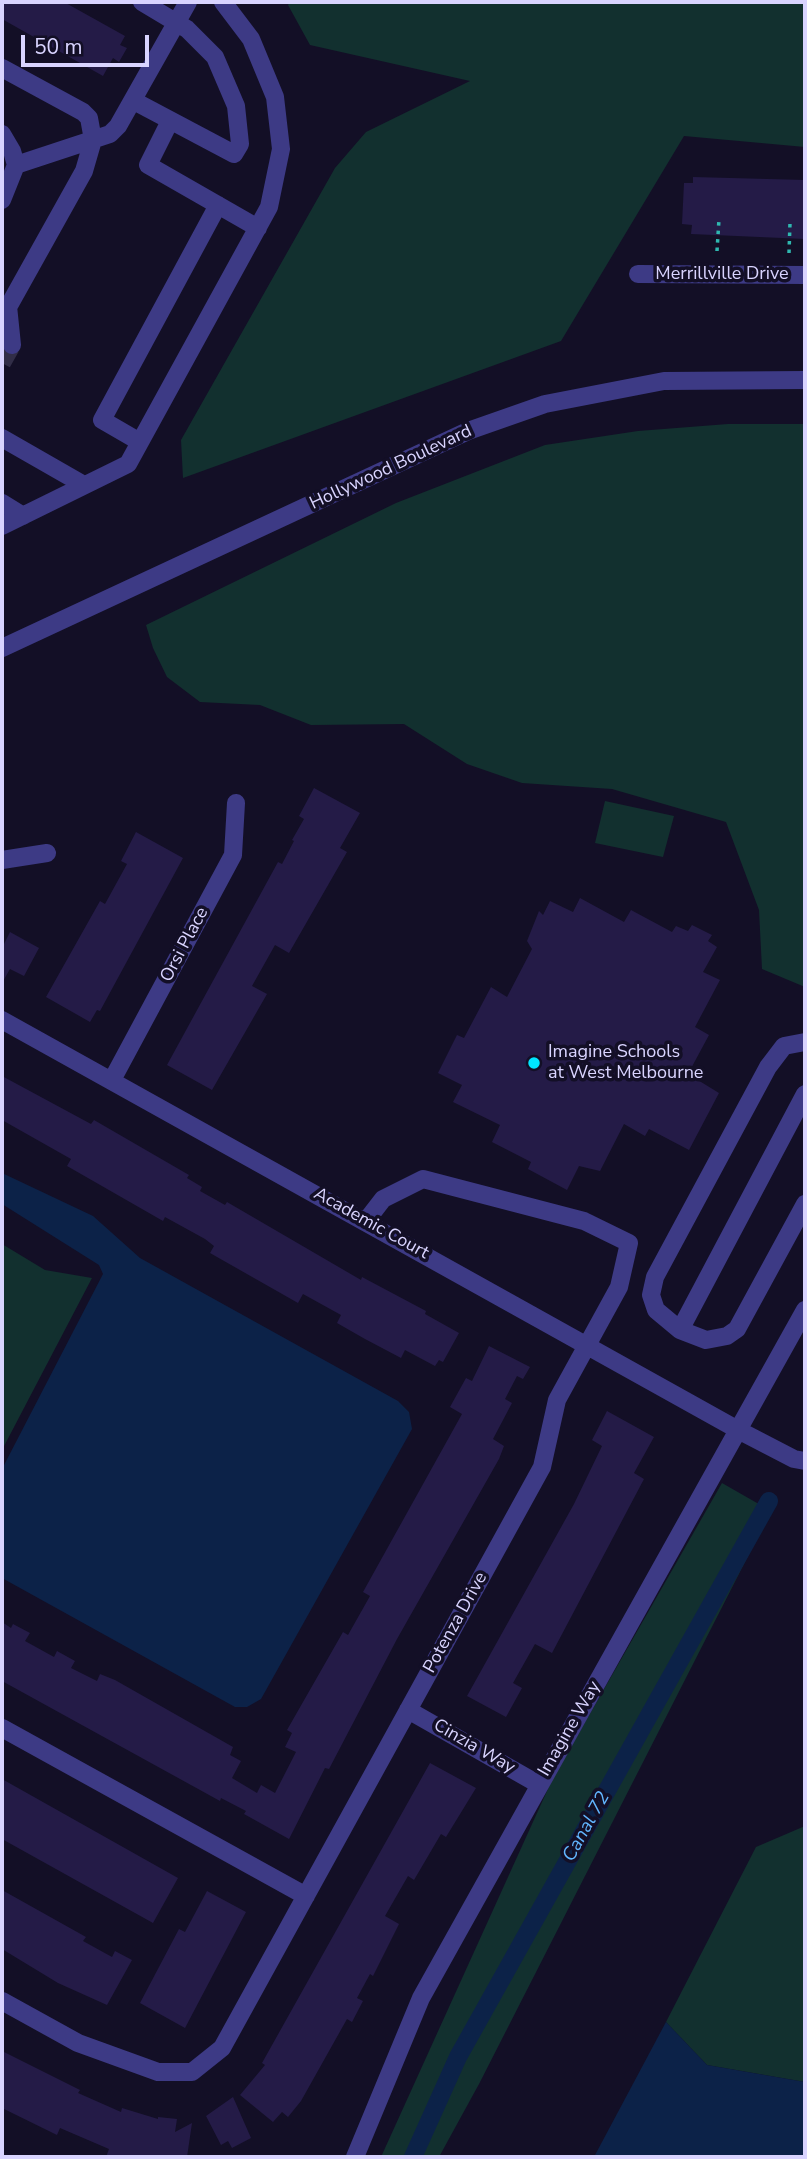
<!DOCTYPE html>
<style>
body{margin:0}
#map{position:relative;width:807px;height:2159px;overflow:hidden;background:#130f26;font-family:"Nunito Sans",sans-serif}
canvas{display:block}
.frame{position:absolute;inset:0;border:4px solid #d9d4ff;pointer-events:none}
.scale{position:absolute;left:21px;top:35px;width:128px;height:32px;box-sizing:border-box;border:4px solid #d9d4ff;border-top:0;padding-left:9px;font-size:21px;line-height:24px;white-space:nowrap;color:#d9d4ff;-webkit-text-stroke:5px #130f26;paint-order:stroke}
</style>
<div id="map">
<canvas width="807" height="2159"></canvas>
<div class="frame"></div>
<div class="scale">50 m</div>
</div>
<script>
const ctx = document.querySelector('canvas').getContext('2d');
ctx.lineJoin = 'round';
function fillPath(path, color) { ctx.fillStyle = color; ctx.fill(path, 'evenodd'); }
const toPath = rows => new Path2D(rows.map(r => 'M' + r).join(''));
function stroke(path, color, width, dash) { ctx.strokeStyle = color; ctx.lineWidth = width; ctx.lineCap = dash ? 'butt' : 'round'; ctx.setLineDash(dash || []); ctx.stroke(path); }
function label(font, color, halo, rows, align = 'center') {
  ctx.font = font + ' "Nunito Sans",sans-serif'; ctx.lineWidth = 7; ctx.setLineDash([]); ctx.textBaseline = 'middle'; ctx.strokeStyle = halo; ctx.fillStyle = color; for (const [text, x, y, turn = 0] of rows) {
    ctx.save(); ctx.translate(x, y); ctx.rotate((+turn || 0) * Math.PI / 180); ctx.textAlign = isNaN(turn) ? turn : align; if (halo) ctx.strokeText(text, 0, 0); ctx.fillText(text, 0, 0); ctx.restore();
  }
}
fillPath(toPath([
 [290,2,805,2,805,147,684,136,561,341,183,478,181,440,335,168,366,132,470,81,310,45,288,5],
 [728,424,805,424,805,987,762,969,759,910,726,822,612,789,522,783,467,764,404,724,311,725,260,705,200,702,167,677,153,648,146,625,396,503,545,445,638,431],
 [605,801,674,816,663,857,595,843],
 [2,1244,45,1270,92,1278,2,1450],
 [722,1483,771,1511,479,2084,439,2157,381,2157,552,1780],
 [805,1826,805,2082,707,2065,666,2022,756,1847]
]), '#12302f');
fillPath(toPath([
 [2,1173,93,1216,140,1258,398,1401,409,1412,412,1429,261,1699,247,1707,235,1707,2,1578,2,1469,103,1274,99,1265,2,1204],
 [666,2022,707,2065,805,2082,805,2157,594,2157]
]), '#0c2248');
stroke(toPath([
 [413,2157,458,2057,769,1501]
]), '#0c2248', 18);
fillPath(toPath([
 [2,2,64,2,125,36,120,45,127,48,119,62,113,58,103,76,2,19],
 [693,177,805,180,805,239,691,234,692,225,682,224,684,183,693,183],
 [314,788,360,813,340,848,347,852,289,953,275,945,252,986,267,994,212,1090,167,1065,278,862,282,864,294,841,292,840,304,819,299,816],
 [136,832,183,858,100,1011,97,1010,90,1022,46,997,100,901,105,904,127,864,121,861],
 [580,898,624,922,631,910,672,932,676,926,688,931,692,925,712,935,708,941,717,947,703,972,720,980,695,1027,709,1035,688,1074,719,1093,689,1150,649,1129,645,1136,624,1124,600,1171,579,1166,567,1190,528,1169,531,1162,492,1142,500,1125,453,1102,462,1085,438,1073,457,1035,464,1038,491,987,507,997,532,949,527,941,539,911,543,915,550,901,573,912],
 [10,932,39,948,24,976,10,969,2,983,2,948],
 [2,1076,91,1124,94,1120,189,1175,187,1178,202,1187,200,1191,225,1205,227,1202,361,1280,362,1277,426,1311,425,1314,459,1333,443,1362,439,1360,435,1366,405,1350,401,1358,365,1339,337,1323,341,1315,303,1294,298,1303,210,1253,214,1246,205,1239,165,1217,163,1221,67,1166,71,1159,2,1120],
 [489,1346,530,1367,523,1379,517,1376,505,1399,512,1403,493,1439,504,1446,499,1459,397,1639,329,1769,325,1768,289,1839,244,1814,246,1811,221,1798,220,1801,2,1681,2,1622,11,1628,13,1624,30,1633,25,1641,54,1657,57,1651,75,1661,71,1668,97,1681,100,1674,115,1680,233,1747,230,1755,241,1761,232,1778,257,1793,261,1785,275,1793,296,1752,285,1747,292,1733,287,1730,343,1632,348,1635,370,1596,363,1592,462,1414,450,1407,466,1378,472,1381],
 [607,1411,654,1437,634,1473,644,1479,552,1653,535,1644,513,1683,522,1688,506,1717,467,1696,574,1504,602,1446,592,1440],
 [430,1763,476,1788,446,1837,441,1834,414,1880,408,1876,385,1916,399,1924,373,1976,370,1974,357,1998,363,2001,352,2022,347,2019,301,2101,288,2117,282,2112,273,2122,240,2095,265,2065,262,2063],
 [2,1779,178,1878,153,1923,2,1839],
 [2,1890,86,1937,83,1941,112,1957,115,1951,132,1960,107,2005,58,1983,2,1949],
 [207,1891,246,1912,185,2028,140,2003,179,1929,185,1932],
 [2,2051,80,2090,78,2093,121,2112,122,2108,158,2119,158,2117,177,2119,175,2132,192,2123,187,2157,106,2157,109,2149,60,2128,57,2135,2,2108],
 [233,2097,251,2138,232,2148,228,2141,221,2145,206,2116]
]), '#241b47');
stroke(toPath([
 [2,363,12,345]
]), '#312d47', 18, [18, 9]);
stroke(toPath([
 [717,251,719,219],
 [789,253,790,223]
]), '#2fb8b0', 3.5, [3.5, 5]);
stroke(toPath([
 [2,68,83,112,89,118,93,140,84,171,2,318],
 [134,101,234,154,240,144,236,106,215,57,187,29,142,2],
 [170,121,148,165,258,228],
 [2,134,12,151,16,165,2,200],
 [16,165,110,134,118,126,188,2],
 [638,274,805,275],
 [8,306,12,345],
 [2,438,84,485],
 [140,442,102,420,218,205],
 [2,503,23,516],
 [2,526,128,464,269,207,281,149,275,97,251,39,223,2],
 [2,648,468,431,545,404,664,381,805,380],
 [2,860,47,853],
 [2,1020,740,1431,794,1459,805,1461],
 [805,1042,784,1046,768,1067,655,1277,651,1295,656,1310,680,1330,706,1340,727,1336,737,1329,805,1204],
 [112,1080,233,855,236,803],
 [680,1330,805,1094],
 [408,1710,538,1784],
 [2,1728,306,1896],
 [2,2001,78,2043,158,2072,192,2072,222,2048,542,1467,557,1400,619,1287,629,1243,584,1221,423,1179,383,1199,366,1221],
 [355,2157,421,1998,805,1310]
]), '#3d3a85', 18);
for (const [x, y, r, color] of [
 [534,1063,7,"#00e5ff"]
]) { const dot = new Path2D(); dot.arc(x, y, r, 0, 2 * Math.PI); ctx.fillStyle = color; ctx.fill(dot); stroke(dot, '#130f26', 2.5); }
label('18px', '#d9d4ff', '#130f26', [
 ["Merrillville Drive",722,275],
 ["Hollywood Boulevard",391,468,-25],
 ["Orsi Place",185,945,-62],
 ["Academic Court",371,1224,29],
 ["Potenza Drive",456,1623,-61],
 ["Imagine Way",570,1729,-60],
 ["Cinzia Way",474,1747,30]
]);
label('18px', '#d9d4ff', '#130f26', [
 ["Imagine Schools",548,1053],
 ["at West Melbourne",548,1074]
], 'left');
label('italic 19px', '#62b6ff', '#130f26', [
 ["Canal 72",587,1827,-61]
]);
</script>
